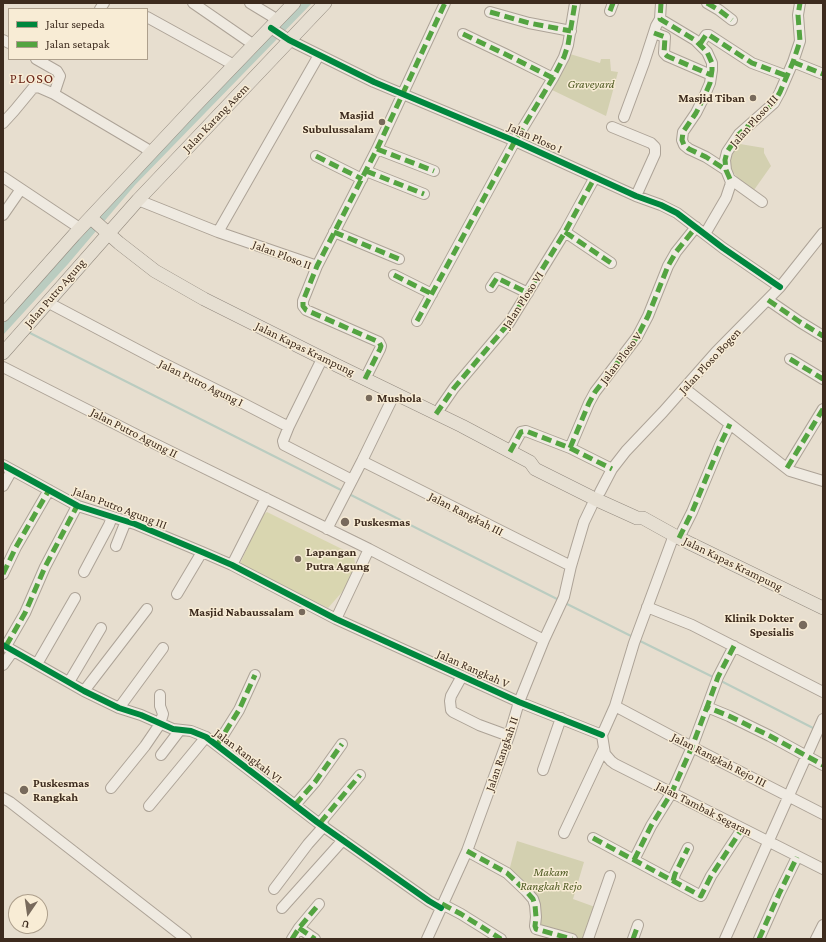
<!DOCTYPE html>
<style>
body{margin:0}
#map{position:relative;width:826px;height:942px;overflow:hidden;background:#e7decf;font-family:"Crimson Pro",serif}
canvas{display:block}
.frame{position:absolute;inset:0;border:4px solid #3d2b1e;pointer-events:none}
.legend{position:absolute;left:8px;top:8px;width:140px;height:52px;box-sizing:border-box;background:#f8ecd5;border:1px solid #ad9f8c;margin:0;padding:5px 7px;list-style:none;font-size:12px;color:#3d2b1e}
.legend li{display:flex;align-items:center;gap:8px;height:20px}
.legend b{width:20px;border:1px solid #ad9f8c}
.north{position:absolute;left:8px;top:894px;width:40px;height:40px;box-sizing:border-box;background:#f8ecd5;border:1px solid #ad9f8c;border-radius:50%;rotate:193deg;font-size:11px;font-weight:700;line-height:16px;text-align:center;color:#3d2b1e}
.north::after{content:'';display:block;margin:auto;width:14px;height:18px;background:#786a5c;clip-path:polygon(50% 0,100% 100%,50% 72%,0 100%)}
</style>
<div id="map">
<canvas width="826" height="942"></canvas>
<div class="frame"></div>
<ul class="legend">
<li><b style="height:5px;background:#00873e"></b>Jalur sepeda</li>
<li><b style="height:5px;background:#54a441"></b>Jalan setapak</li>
</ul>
<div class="north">U</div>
</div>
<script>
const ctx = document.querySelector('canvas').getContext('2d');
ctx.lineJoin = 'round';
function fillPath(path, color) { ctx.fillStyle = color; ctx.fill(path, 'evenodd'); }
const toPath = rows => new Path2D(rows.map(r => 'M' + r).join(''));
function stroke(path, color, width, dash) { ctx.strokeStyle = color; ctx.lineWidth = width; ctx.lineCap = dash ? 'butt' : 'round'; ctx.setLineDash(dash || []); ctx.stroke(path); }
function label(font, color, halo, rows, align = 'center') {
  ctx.font = font + ' "Crimson Pro",serif'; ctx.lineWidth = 3; ctx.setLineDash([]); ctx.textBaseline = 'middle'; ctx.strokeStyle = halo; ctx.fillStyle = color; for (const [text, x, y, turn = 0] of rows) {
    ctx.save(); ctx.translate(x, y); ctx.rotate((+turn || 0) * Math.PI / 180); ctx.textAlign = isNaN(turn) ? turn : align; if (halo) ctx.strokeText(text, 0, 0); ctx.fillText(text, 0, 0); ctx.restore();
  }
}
fillPath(toPath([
 [267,512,354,555,355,564,351,578,343,591,328,608,240,564,258,523,263,515]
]), '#d9d6b0');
fillPath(toPath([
 [570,54,600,63,601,59,610,59,611,71,618,72,606,116,550,89],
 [734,143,764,148,764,153,771,166,754,190,740,180,731,170,728,163],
 [517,841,584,862,573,899,595,907,587,939,580,939,537,926,537,911,509,871]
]), '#d3d0b0');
fillPath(toPath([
 [299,3,312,3,135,185,68,264,3,335,3,323,15,311,71,246]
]), '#baccc0');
stroke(toPath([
 [28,332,343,491],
 [349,494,559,600],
 [565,603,633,637],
 [638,640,715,678],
 [721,681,815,729]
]), '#baccc0', 2);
const minor = toPath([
 [193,3,254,45],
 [250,3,278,20],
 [661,3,660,19,695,40,707,52,712,63,712,70,710,83,704,97,696,113,683,132,682,140,684,145,689,149,706,157,726,170],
 [707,3,719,10,732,20],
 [100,9,104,3],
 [610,11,613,3],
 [490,12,529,23,571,31],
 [147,17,234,65],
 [271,28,289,40,374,82,515,141,636,196,661,205,677,213,723,248,780,287],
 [654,33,665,37,664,53,667,56,711,75],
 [463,34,505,54,553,78],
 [3,40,9,43],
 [700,44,706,35,709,35,752,63,787,76],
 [36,59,57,71,60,76,54,94,152,152],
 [793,62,823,74],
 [624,117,644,63,656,26,660,19],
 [3,123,14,111,33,88,38,87,54,94],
 [612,127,651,143,655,147,655,154,636,196],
 [377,149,434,171],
 [316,156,362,179],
 [366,171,424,194],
 [3,177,81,229],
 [730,179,762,202],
 [138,200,218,232,317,266],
 [3,215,21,189],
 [218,232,319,55],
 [334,232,399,259],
 [565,232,611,263],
 [705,234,726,198,730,186,731,182,726,170,725,160,727,152,739,134,774,103,780,92,793,62,800,41,798,15,800,3],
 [394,275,432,294],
 [491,287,497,278,528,293],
 [768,300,800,322,823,336],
 [47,302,157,360,227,395,283,424,289,426,322,359],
 [417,321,515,141,553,78,564,57,568,45,575,3],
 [790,359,823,379],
 [3,367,141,437,369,549,544,640],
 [365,379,380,349,381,346,379,342,306,310,303,306,303,301,317,266,377,149,445,3],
 [684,388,790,471,823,481],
 [436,414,454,388,509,323,565,232,595,177],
 [289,426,283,441,284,445,352,480],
 [570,448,589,403,595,392,637,337,648,316,668,266,676,252,696,227],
 [510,452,521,432,526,431,570,448,612,469],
 [362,461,571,566],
 [3,465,78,506,135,524,202,552,232,565,336,619,519,702,602,735],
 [787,468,823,409],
 [3,486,12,470],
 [600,492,612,469,626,451,663,412,716,352,780,287,823,233],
 [327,529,362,461,395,393],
 [679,538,692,512,720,445,730,424],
 [116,546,126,521],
 [232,565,266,498],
 [84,572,109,525,112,517],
 [3,574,16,547,49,490],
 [177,594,202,552],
 [647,607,692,625,823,692],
 [336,619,369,549],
 [3,645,84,691,119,708,141,715,173,729,191,731,206,737,317,822,429,901,441,908],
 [6,646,25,613,45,567,77,506],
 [734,646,718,677,707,707,729,716,770,736,823,765],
 [37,664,75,598],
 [3,665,13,651],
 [462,676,451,696,450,701,451,710,453,712,479,725,509,736],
 [69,682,101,628],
 [84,691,147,609],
 [615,706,692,747,823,814],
 [119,708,163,648],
 [602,735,605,754,611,761,615,764,823,869],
 [602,735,615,706,634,643,674,535],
 [217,745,239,710,255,675],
 [161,755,180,730],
 [543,770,561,718],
 [111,788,145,746,160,724,163,714,160,706,160,695],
 [3,798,10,802,186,939],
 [295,805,315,782,342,744],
 [149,806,206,737],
 [320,823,360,775],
 [564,833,604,748],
 [593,838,701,896,711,876,742,829],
 [467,851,507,873,526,891,533,899,535,905,536,917,535,926,536,929,572,939],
 [634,860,651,826,672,792,692,747,707,707],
 [673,881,675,874,688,848],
 [274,889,308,844,324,826],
 [442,904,461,914,501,939],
 [282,908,343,840],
 [299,928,315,939],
 [292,939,299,928,319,904],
 [427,939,467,851,509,736,519,702,544,640,564,597,571,566,584,522,595,499],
 [588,939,610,876],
 [633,939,638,925],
 [725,939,823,719],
 [759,939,779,894,797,857],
 [816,939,823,925]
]);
const major = toPath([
 [91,218,119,243,155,271,204,299,332,363,462,426,530,462,535,469,595,499,637,518,643,518,679,538,823,608],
 [3,315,74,235,193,108,294,3],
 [3,353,138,200,325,3]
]);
stroke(minor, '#ada397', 12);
stroke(major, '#92897e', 14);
stroke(minor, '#efeae1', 10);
stroke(major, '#e6dfd2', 13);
stroke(toPath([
 [661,3,660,19,695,40,707,52,712,63,712,70,710,83,704,97,696,113,683,132,682,140,684,145,689,149,706,157,726,170],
 [707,3,719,10,732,20],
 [610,11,613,3],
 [490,12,529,23,571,31],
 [654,33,665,37,664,53,667,56,711,75],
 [463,34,505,54,553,78],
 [700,44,706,35,709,35,752,63,787,76],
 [793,62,823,74],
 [377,149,434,171],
 [316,156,362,179],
 [366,171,424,194],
 [730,179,726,170,725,160,727,152,739,134,774,103,780,92,793,62,800,41,798,15,800,3],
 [334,232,399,259],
 [565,232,611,263],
 [394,275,432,294],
 [491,287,497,278,528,293],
 [768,300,800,322,823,336],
 [417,321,515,141,553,78,564,57,568,45,575,3],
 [790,359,823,379],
 [365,379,380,349,381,346,379,342,306,310,303,306,303,301,317,266,377,149,445,3],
 [436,414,454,388,509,323,565,232,595,177],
 [570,448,589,403,595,392,637,337,648,316,668,266,676,252,696,227],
 [510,452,521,432,526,431,570,448,612,469],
 [787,468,823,409],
 [679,538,692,512,720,445,730,424],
 [3,574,16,547,49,490],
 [6,646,25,613,45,567,77,506],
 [734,646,718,677,707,707,729,716,770,736,823,765],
 [217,745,239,710,255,675],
 [295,805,315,782,342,744],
 [320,823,360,775],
 [593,838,701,896,711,876,742,829],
 [467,851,507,873,526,891,533,899,535,905,536,917,535,926,536,929,572,939],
 [634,860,651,826,672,792,692,747,707,707],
 [673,881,675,874,688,848],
 [442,904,461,914,501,939],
 [299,928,315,939],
 [292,939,299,928,319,904],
 [633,939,638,925],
 [759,939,779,894,797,857]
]), '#54a441', 5, [10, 5]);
stroke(toPath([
 [271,28,289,40,374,82,515,141,636,196,661,205,677,213,723,248,780,287],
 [3,465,78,506,135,524,202,552,232,565,336,619,519,702,602,735],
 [3,645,84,691,119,708,141,715,173,729,191,731,206,737,317,822,429,901,441,908]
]), '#00873e', 6);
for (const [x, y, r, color] of [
 [753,98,4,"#786a5c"],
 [382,122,4,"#786a5c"],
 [369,398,4,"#786a5c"],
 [345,522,5,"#786a5c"],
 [298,559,4,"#786a5c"],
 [302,612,4,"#786a5c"],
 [803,625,5,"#786a5c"],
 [24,790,5,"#786a5c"]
]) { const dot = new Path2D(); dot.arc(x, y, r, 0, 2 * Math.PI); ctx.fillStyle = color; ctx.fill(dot); stroke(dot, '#f8ecd5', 1.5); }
label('italic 12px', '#505b23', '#f8ecd5', [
 ["Graveyard",591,84],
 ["Makam",551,872],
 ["Rangkah Rejo",551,886]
]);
label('bold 12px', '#3d2b1e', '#f8ecd5', [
 ["Masjid Tiban",745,98],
 ["Masjid",374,115],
 ["Subulussalam",374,129],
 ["Mushola",377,398,"left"],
 ["Puskesmas",354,522,"left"],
 ["Lapangan",306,552,"left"],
 ["Putra Agung",306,566,"left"],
 ["Masjid Nabaussalam",294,612],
 ["Klinik Dokter",794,618],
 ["Spesialis",794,632],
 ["Puskesmas",33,783,"left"],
 ["Rangkah",33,797,"left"]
], 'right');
label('12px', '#3d2b1e', '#f8ecd5', [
 ["Jalan Karang Asem",216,118,-46],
 ["Jalan Ploso III",754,121,-48],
 ["Jalan Ploso I",535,138,24],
 ["Jalan Ploso II",282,255,21],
 ["Jalan Putro Agung",55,293,-49],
 ["Jalan Ploso VI",523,300,-57],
 ["Jalan Kapas Krampung",305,349,26],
 ["Jalan Ploso V",621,358,-53],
 ["Jalan Ploso Bogen",710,361,-47],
 ["Jalan Putro Agung I",201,383,26],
 ["Jalan Putro Agung II",134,433,27],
 ["Jalan Putro Agung III",120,508,21],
 ["Jalan Rangkah III",466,514,27],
 ["Jalan Kapas Krampung",733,564,26],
 ["Jalan Rangkah V",473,669,24],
 ["Jalan Rangkah II",502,754,-71],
 ["Jalan Rangkah VI",248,756,37],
 ["Jalan Rangkah Rejo III",719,760,27],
 ["Jalan Tambak Segaran",704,809,27]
]);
ctx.letterSpacing = '1px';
label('14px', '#6c271a', '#f8ecd5', [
 ["PLOSO",32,79]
]);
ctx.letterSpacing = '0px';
</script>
